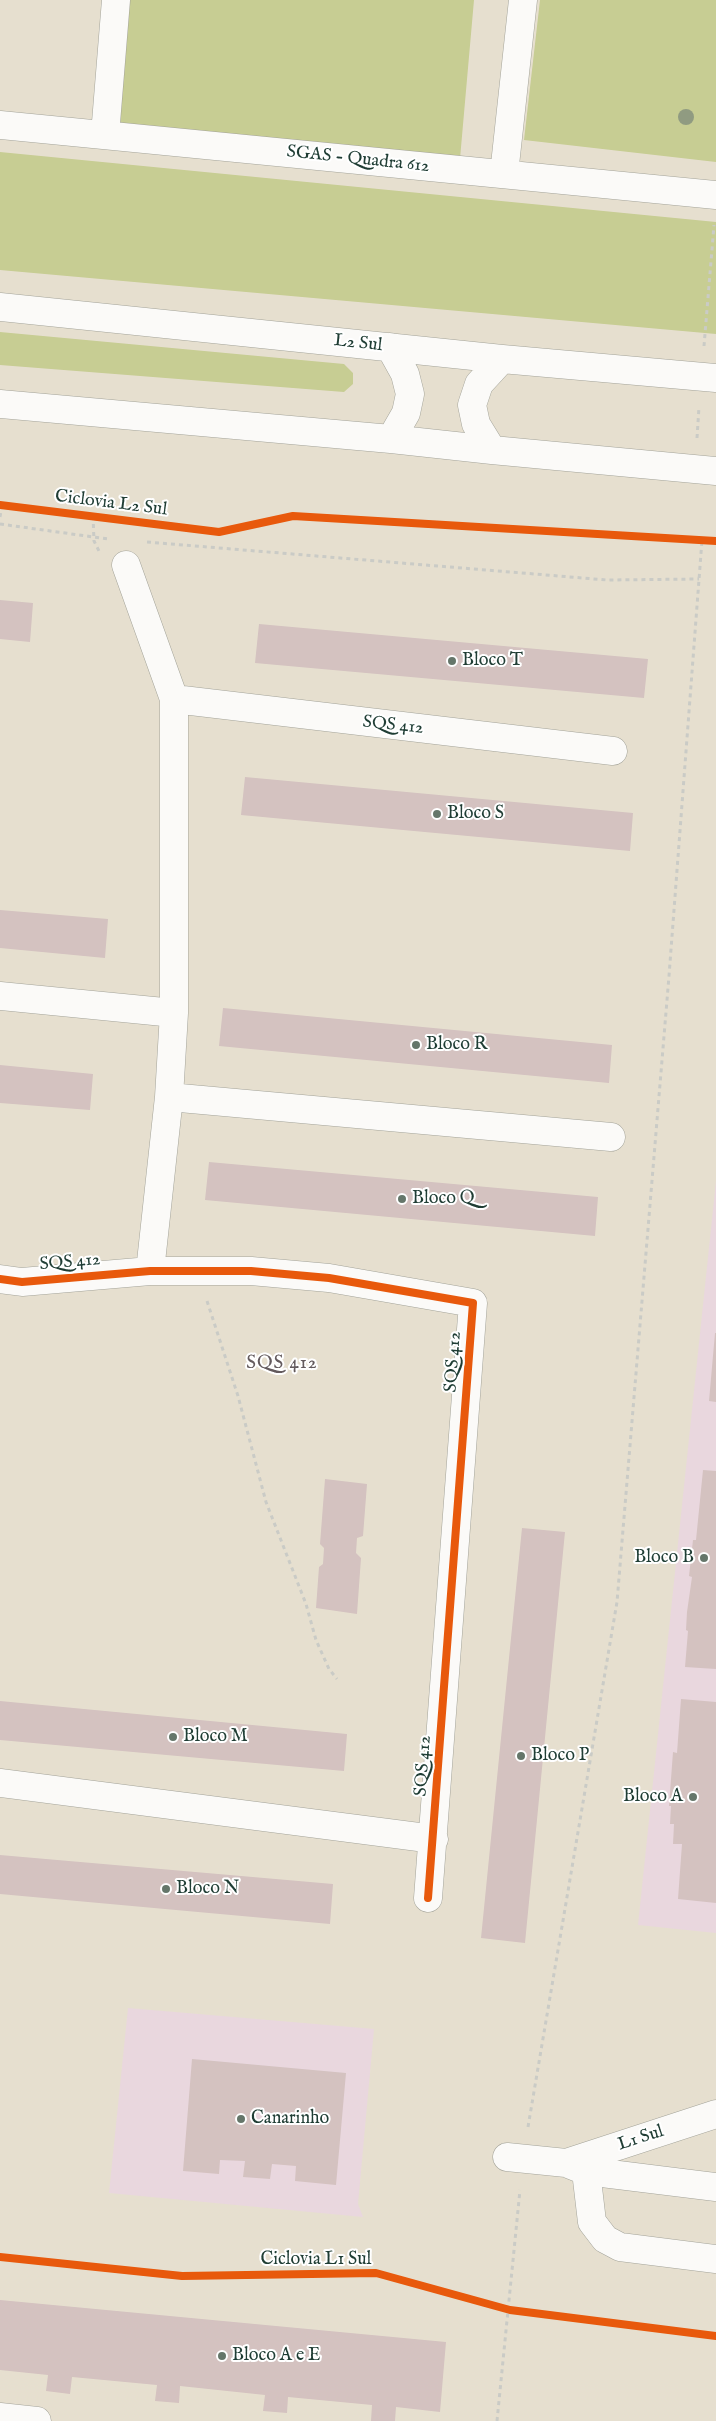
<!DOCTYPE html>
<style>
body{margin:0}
canvas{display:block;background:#e6dfcf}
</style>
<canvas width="716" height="2421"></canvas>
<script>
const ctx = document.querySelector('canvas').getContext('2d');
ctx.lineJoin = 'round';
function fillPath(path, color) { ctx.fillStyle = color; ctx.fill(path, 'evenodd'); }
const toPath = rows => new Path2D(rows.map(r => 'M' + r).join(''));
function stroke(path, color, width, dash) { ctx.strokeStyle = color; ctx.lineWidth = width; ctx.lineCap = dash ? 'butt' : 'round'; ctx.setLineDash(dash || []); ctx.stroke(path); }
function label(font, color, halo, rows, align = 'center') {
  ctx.font = font + ' "IM FELL English",serif'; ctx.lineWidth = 4; ctx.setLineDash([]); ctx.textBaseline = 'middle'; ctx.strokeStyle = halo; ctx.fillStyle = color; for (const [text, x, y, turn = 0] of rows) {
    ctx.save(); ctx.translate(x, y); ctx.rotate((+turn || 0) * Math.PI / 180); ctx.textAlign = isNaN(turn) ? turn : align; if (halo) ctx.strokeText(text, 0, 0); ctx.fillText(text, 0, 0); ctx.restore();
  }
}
fillPath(toPath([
 [716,1181,716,1933,638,1925],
 [128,2008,374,2029,358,2204,363,2217,109,2193]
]), '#e9d7de');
fillPath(toPath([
 [120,0,474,0,459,170,105,135],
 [540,0,716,0,716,162,524,140],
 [0,152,716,222,716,334,0,270],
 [0,332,344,364,353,373,353,384,344,392,0,365]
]), '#c7cd93');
fillPath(toPath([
 [0,600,33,603,30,642,0,639],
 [259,624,648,659,644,698,255,663],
 [245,777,633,813,630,851,241,815],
 [0,910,108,919,105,958,0,948],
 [223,1008,612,1045,609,1083,219,1046],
 [0,1065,93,1074,90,1110,0,1103],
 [209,1162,598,1197,595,1236,205,1200],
 [715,1333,716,1333,716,1402,709,1401],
 [703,1470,716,1471,716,1669,685,1667,688,1631,686,1630,687,1612,692,1577,689,1576,693,1540,696,1540],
 [325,1479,367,1484,363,1536,357,1538,356,1553,361,1558,357,1614,316,1608,319,1567,323,1564,324,1548,320,1544],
 [522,1528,565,1532,525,1943,481,1938],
 [681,1699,716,1702,716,1903,678,1899,682,1844,673,1844,674,1824,670,1824,671,1806,669,1806,673,1752,677,1753],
 [0,1701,347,1734,344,1771,0,1740],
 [0,1855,333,1884,330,1924,0,1894],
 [192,2059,346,2073,336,2185,295,2181,296,2166,272,2164,270,2179,243,2177,245,2161,220,2160,219,2174,183,2171],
 [260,2109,268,2112,269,2116,266,2121,260,2122,256,2119,256,2114],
 [0,2300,446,2342,440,2412,396,2407,395,2421,371,2421,372,2405,288,2397,287,2413,263,2411,265,2395,180,2386,179,2403,155,2401,157,2385,72,2377,70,2394,46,2391,48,2375,0,2370]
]), '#d4c2c0');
const minor = toPath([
 [0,125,716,195],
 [105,135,116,0],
 [504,174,523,0],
 [126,565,174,699,174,1013,169,1097,150,1271],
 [174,699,613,751],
 [0,996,174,1013],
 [169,1097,611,1137],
 [0,1279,22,1282,150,1271,251,1271,329,1278,473,1303,428,1898],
 [0,1783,434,1839],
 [507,2157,566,2163,586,2171,716,2187],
 [566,2163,716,2114],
 [586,2171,592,2222,605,2239,620,2247,716,2259],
 [0,2417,37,2421]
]);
const major = toPath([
 [0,307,502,359,716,378],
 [390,347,405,374,410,394,406,413,391,439],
 [0,404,391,439,492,450,716,471],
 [492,450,476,424,472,405,479,384,502,359]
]);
stroke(minor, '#a3a399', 29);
stroke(major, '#a3a399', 29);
stroke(toPath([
 [704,346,714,225],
 [697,438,699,407],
 [93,516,94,541,99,551],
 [0,517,2,505],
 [0,524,108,539],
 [147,542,607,580,699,579],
 [207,1301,238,1396,266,1502,306,1604,316,1640,329,1669,337,1679],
 [528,2127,617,1602,669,976,702,540],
 [497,2421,520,2190]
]), '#cacbc6', 3, [4, 4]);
stroke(minor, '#fbfaf8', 28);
stroke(major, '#fbfaf8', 28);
stroke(toPath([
 [0,505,219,532,293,516,716,541],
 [0,1279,22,1282,150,1271,251,1271,329,1278,473,1303,428,1898],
 [0,2257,182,2276,376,2273,510,2310,716,2336]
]), '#e8590c', 8);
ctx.fillStyle = '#909b81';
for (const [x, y] of [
 [686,117]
]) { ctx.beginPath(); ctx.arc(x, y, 8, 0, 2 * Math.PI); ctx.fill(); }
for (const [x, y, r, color] of [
 [452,661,5,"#65766a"],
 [437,814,5,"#65766a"],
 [416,1045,5,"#65766a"],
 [402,1199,5,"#65766a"],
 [704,1558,5,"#65766a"],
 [173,1737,5,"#65766a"],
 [521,1756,5,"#65766a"],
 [693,1797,5,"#65766a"],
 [166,1889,5,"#65766a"],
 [241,2119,5,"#65766a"],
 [222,2356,5,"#65766a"]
]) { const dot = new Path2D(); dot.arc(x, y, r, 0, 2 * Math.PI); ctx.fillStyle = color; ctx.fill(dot); stroke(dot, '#fff', 2); }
label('18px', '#1f3d34', '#fff', [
 ["SGAS - Quadra 612",358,160,6],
 ["L2 Sul",358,344,6],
 ["Ciclovia L2 Sul",111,504,7],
 ["SQS 412",393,726,6],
 ["SQS 412",70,1263,-5],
 ["SQS 412",454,1362,-86],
 ["SQS 412",424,1766,-86],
 ["L1 Sul",641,2139,-18],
 ["Ciclovia L1 Sul",316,2260]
]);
label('18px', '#1f3d34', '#fff', [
 ["Bloco T",462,661],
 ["Bloco S",447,814],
 ["Bloco R",426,1045],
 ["Bloco Q",412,1199],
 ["Bloco B",694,1558,"right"],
 ["Bloco M",183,1737],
 ["Bloco P",531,1756],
 ["Bloco A",683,1797,"right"],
 ["Bloco N",176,1889],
 ["Canarinho",251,2119],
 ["Bloco A e E",232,2356]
], 'left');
ctx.letterSpacing = '1px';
label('19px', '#635a5d', '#fff', [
 ["SQS 412",282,1364]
]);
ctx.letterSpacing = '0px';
</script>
